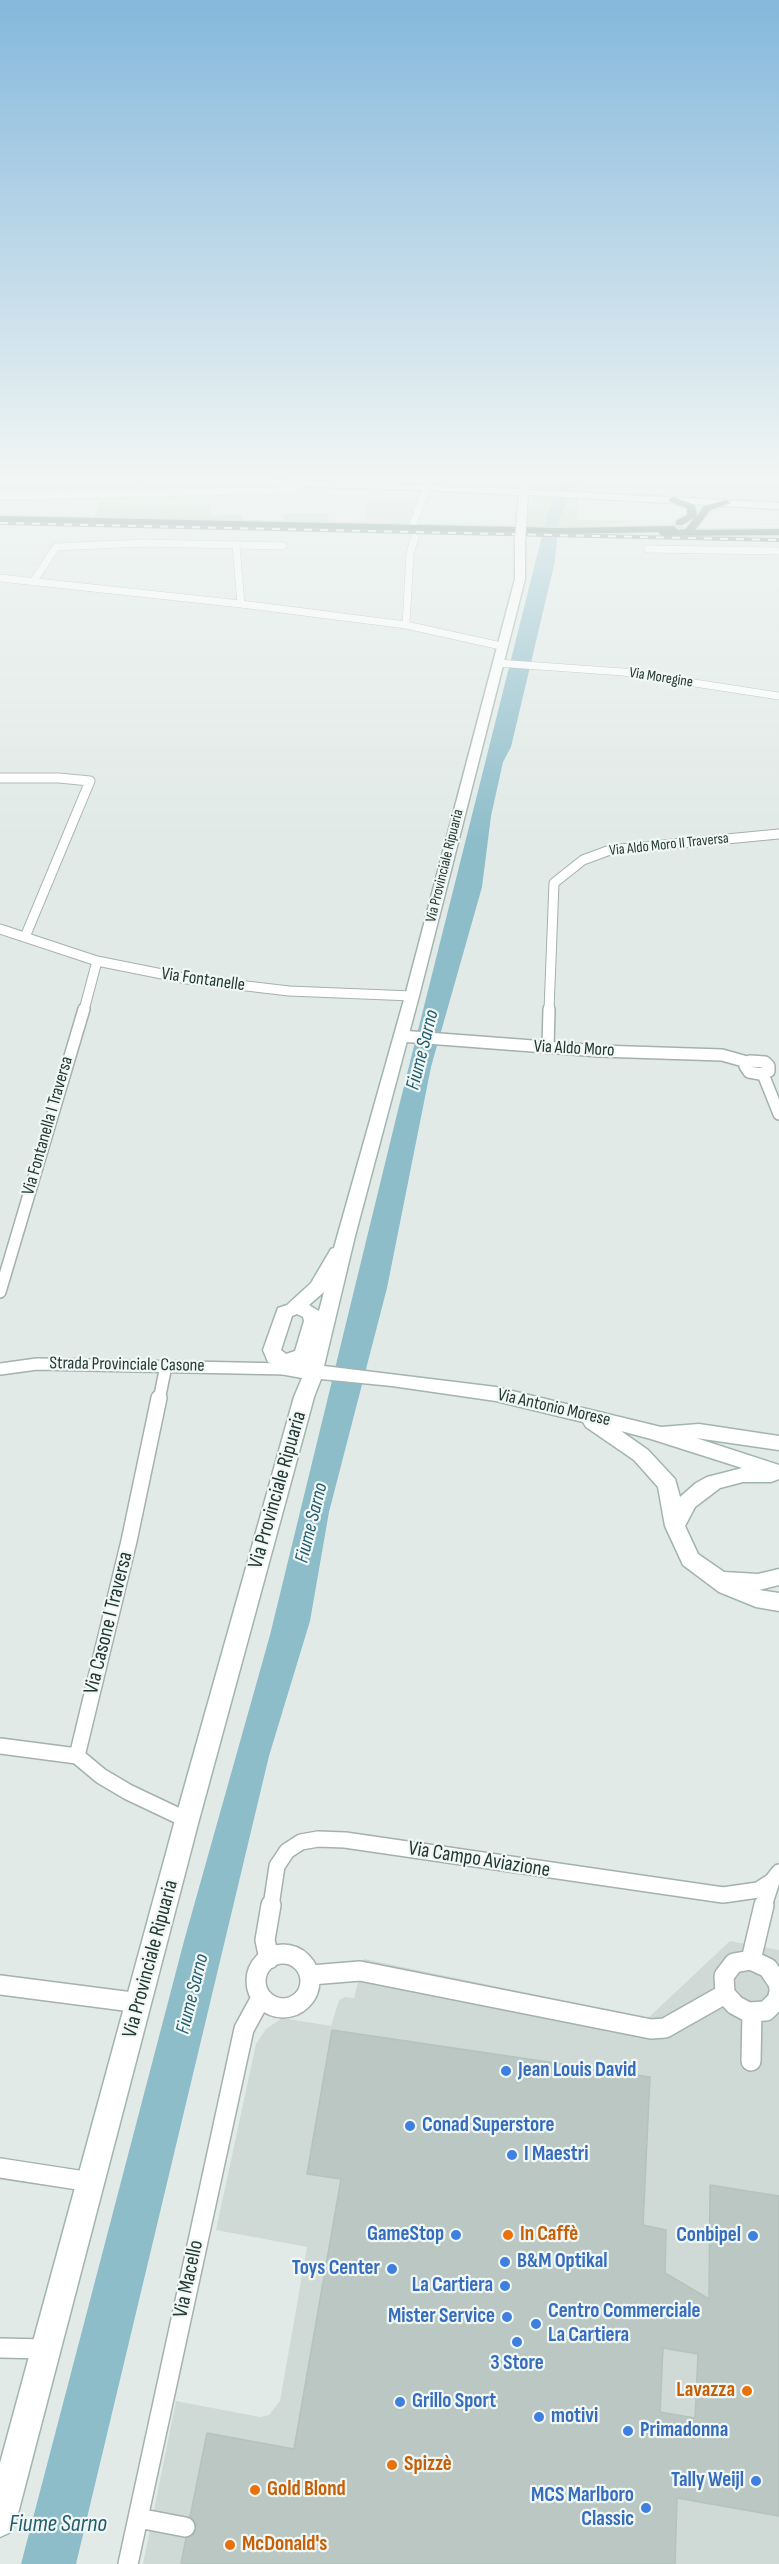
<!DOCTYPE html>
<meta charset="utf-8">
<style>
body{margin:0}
canvas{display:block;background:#e1eae7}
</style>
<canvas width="779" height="2564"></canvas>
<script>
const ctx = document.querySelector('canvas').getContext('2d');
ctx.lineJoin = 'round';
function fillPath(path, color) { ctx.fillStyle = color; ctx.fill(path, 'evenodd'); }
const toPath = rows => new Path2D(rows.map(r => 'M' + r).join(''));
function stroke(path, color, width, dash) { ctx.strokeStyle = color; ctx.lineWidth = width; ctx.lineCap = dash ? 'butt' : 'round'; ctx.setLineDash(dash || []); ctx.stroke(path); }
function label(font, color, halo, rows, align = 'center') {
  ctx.font = font + ' "Sofia Sans Condensed",sans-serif'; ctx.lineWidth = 4.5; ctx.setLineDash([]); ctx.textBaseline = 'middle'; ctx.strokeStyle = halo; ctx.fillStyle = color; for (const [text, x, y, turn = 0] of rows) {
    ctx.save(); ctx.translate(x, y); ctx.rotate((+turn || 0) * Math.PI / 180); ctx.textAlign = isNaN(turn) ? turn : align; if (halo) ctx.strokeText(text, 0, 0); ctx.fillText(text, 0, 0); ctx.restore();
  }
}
fillPath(toPath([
 [389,500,419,501,410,524,365,523,367,501],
 [730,1941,779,1950,779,2564,143,2564,176,2401,260,2417,269,2415,280,2401,307,2247,216,2230,256,2044,266,2029,282,2018,331,2026,339,2000,345,1997,354,1998,364,1959,648,2018]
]), '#cfdad6');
fillPath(toPath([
 [571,479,583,479,584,483,579,496,577,520,640,521,580,528,558,528,559,519,568,500],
 [533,495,555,495,544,528,526,528],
 [101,502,121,502,121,505,210,504,211,515,243,514,243,522,92,519],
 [283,513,329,513,328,523,284,523]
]), '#bcd9c6');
fillPath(toPath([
 [561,479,571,479,568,500,559,519,555,561,511,747,503,762,491,816,482,887,431,1067,387,1288,329,1512,310,1621,269,1756,76,2564,21,2564,184,1941,270,1635,399,1106,547,516]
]), '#8ebdca');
const building = toPath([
 [332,2030,650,2077,643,2225,666,2230,665,2273,709,2299,710,2185,779,2196,779,2516,677,2498,675,2564,181,2564,186,2538,193,2535,196,2530,196,2523,190,2517,207,2433,294,2449,341,2179,307,2174,332,2030],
 [663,2348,698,2354,695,2418,660,2412,663,2348]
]);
fillPath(building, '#bac7c3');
stroke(building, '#b4c3be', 1.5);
stroke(toPath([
 [674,529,699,529]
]), '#bbc7c3', 10, [10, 5]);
const streetFar4 = toPath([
 [0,496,297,490,301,484],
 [413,524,427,487],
 [236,546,241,604],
 [648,549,779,551],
 [0,578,241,604,406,625,501,646],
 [33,582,56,547,144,543,283,546],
 [406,625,410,553,415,537],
 [497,663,623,672,779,696]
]);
const streetFar3 = toPath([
 [0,778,59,778,90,781,25,937],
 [0,929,97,961,187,979,289,991,412,996],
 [84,1010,97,961],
 [549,1010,554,883,583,860,610,850,779,834]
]);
const streetFar2 = toPath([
 [400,1036,599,1051,722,1055,747,1062],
 [548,1048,549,1009],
 [750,1061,765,1062,769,1066,769,1071,760,1074,749,1072,745,1066,750,1061],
 [763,1074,779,1114],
 [0,1292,84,1009],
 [0,1369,37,1364,287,1369,291,1366],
 [159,1400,166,1366]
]);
const streetFar1 = toPath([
 [159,1398,129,1541,77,1756,101,1776,128,1792,187,1820],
 [0,1746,77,1756],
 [271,1906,277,1866,287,1851,301,1842,318,1839,345,1840,723,1895,758,1890,772,1881,779,1872],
 [764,1906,772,1881]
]);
const street = toPath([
 '256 1981a27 27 0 1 1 54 0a27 27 0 1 1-54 0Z',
 [269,1959,265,1940,271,1905],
 [751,1960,764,1905],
 [311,1975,360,1971,651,2029,665,2028,725,1994],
 [0,1985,140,2003],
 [779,1989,778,1983,768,1968,751,1960,734,1963,724,1976,725,1994,735,2005,748,2012,766,2011,777,2000,779,1992],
 [751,2061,752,2013],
 [0,2168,91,2182],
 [0,2348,46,2349],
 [138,2518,185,2527],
 [128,2564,244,2029,261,1998]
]);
const secondary = toPath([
 [137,479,252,479,520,489,521,479,529,479,529,490,779,503,779,509,528,495,526,528,521,531,516,528,519,495,427,490,141,482,137,479],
 [520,536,525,539,525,579,419,996,355,1236,324,1366,496,1387,661,1427,699,1424,779,1436,779,1450,696,1438,779,1465,779,1479,771,1482,743,1482,720,1488,695,1507,685,1526,698,1554,724,1572,758,1574,779,1569,779,1585,759,1590,779,1593,779,1611,756,1607,719,1592,683,1565,665,1526,658,1487,634,1460,586,1427,583,1422,496,1401,392,1386,321,1379,314,1397,199,1820,16,2521,11,2532,0,2537,0,2463,175,1820,294,1397,302,1378,280,1374,278,1369,279,1366,268,1362,263,1350,278,1308,287,1305,311,1283,331,1249,334,1248,405,996,515,579,515,539,520,536],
 [324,1292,319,1311,309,1305,324,1292],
 [297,1314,303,1317,304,1321,295,1351,286,1354,281,1350,292,1316,297,1314],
 [621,1431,651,1439,742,1468,707,1477,696,1483,680,1497,675,1479,648,1450,621,1431]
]);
const highway = toPath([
 [673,497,695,505,697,516,704,506,726,500,731,503,710,510,695,530,779,529,779,535,662,536,658,532,562,534,0,522,0,516,562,528,674,526,678,530,686,529,694,518,682,525,676,525,676,521,687,515,687,508,670,502,668,500,673,497]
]);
stroke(streetFar4, '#a4b1ae', 8);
stroke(streetFar3, '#a4b1ae', 11);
stroke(streetFar2, '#a4b1ae', 14);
stroke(streetFar1, '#a4b1ae', 18);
stroke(street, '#a4b1ae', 22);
stroke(secondary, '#a1b5af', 3);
stroke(highway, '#bdc4c2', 3);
stroke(streetFar4, '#fff', 7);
stroke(streetFar3, '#fff', 9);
stroke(streetFar2, '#fff', 11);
stroke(streetFar1, '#fff', 15);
stroke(street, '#fff', 19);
fillPath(secondary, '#fff');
fillPath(highway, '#32625c');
const rail = toPath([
 [0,523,779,540]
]);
stroke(rail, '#5e7570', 4);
stroke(rail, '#f1f7f4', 2, [8]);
const secondaryBridge = toPath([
 [520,539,521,528]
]);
stroke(secondaryBridge, '#a1b5af', 11, []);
stroke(secondaryBridge, '#fff', 10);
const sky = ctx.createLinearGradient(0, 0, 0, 838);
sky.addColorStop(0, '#84b8dc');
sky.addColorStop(0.57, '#f2f6f4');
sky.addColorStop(1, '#f2f6f400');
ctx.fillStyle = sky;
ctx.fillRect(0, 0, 779, 838);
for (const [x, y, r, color] of [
 [506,2071,6,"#3f7fe0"],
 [410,2126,6,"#3f7fe0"],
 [512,2155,6,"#3f7fe0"],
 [456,2235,6,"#3f7fe0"],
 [508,2235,6,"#e8710a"],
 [753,2236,6,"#3f7fe0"],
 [505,2262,6,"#3f7fe0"],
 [392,2269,6,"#3f7fe0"],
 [505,2286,6,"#3f7fe0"],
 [507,2317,6,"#3f7fe0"],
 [536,2324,6,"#3f7fe0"],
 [517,2342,6,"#3f7fe0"],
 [747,2391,6,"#e8710a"],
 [400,2402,6,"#3f7fe0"],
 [539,2417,6,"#3f7fe0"],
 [628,2431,6,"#3f7fe0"],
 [392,2465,6,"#e8710a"],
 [756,2481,6,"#3f7fe0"],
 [255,2490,6,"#e8710a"],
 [646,2508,6,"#3f7fe0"],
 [230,2545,6,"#e8710a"]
]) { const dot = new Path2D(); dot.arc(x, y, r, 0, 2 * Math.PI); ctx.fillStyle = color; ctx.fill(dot); stroke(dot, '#f1f7f4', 2); }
label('15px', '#233935', '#f1f7f4', [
 ["Via Moregine",661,678,9],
 ["Via Aldo Moro II Traversa",669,845,-6],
 ["Via Provinciale Ripuaria",445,866,-76]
]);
label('18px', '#233935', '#f1f7f4', [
 ["Via Fontanelle",203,980,8],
 ["Via Aldo Moro",574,1049,3],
 ["Via Fontanella I Traversa",48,1126,-74],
 ["Strada Provinciale Casone",127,1365,1],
 ["Via Antonio Morese",554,1408,13]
]);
label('italic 20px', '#235d6f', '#f1f7f4', [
 ["Fiume Sarno",423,1050,-76],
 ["Fiume Sarno",312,1523,-76],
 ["Fiume Sarno",193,1994,-76]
]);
label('21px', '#233935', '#f1f7f4', [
 ["Via Provinciale Ripuaria",278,1490,-74],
 ["Via Casone I Traversa",109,1623,-76],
 ["Via Campo Aviazione",479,1860,9],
 ["Via Provinciale Ripuaria",151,1959,-75],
 ["Via Macello",189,2279,-78]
]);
label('bold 21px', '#366cbe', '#f1f7f4', [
 ["Jean Louis David",518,2071],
 ["Conad Superstore",422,2126],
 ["I Maestri",524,2155],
 ["GameStop",444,2235,"right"],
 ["Conbipel",741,2236,"right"],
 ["B&M Optikal",517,2262],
 ["Toys Center",380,2269,"right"],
 ["La Cartiera",493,2286,"right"],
 ["Centro Commerciale",548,2312],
 ["La Cartiera",548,2336],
 ["Mister Service",495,2317,"right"],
 ["3 Store",517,2364,"center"],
 ["Grillo Sport",412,2402],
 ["motivi",551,2417],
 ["Primadonna",640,2431],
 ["Tally Weijl",744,2481,"right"],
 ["MCS Marlboro",634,2496,"right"],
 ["Classic",634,2520,"right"]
], 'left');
label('bold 21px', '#c56008', '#f1f7f4', [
 ["In Caffè",520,2235],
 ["Lavazza",735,2391,"right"],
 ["Spizzè",404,2465],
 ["Gold Blond",267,2490],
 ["McDonald's",242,2545]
], 'left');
label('italic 24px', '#235d6f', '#f1f7f4', [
 ["Fiume Sarno",58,2525]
]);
</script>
